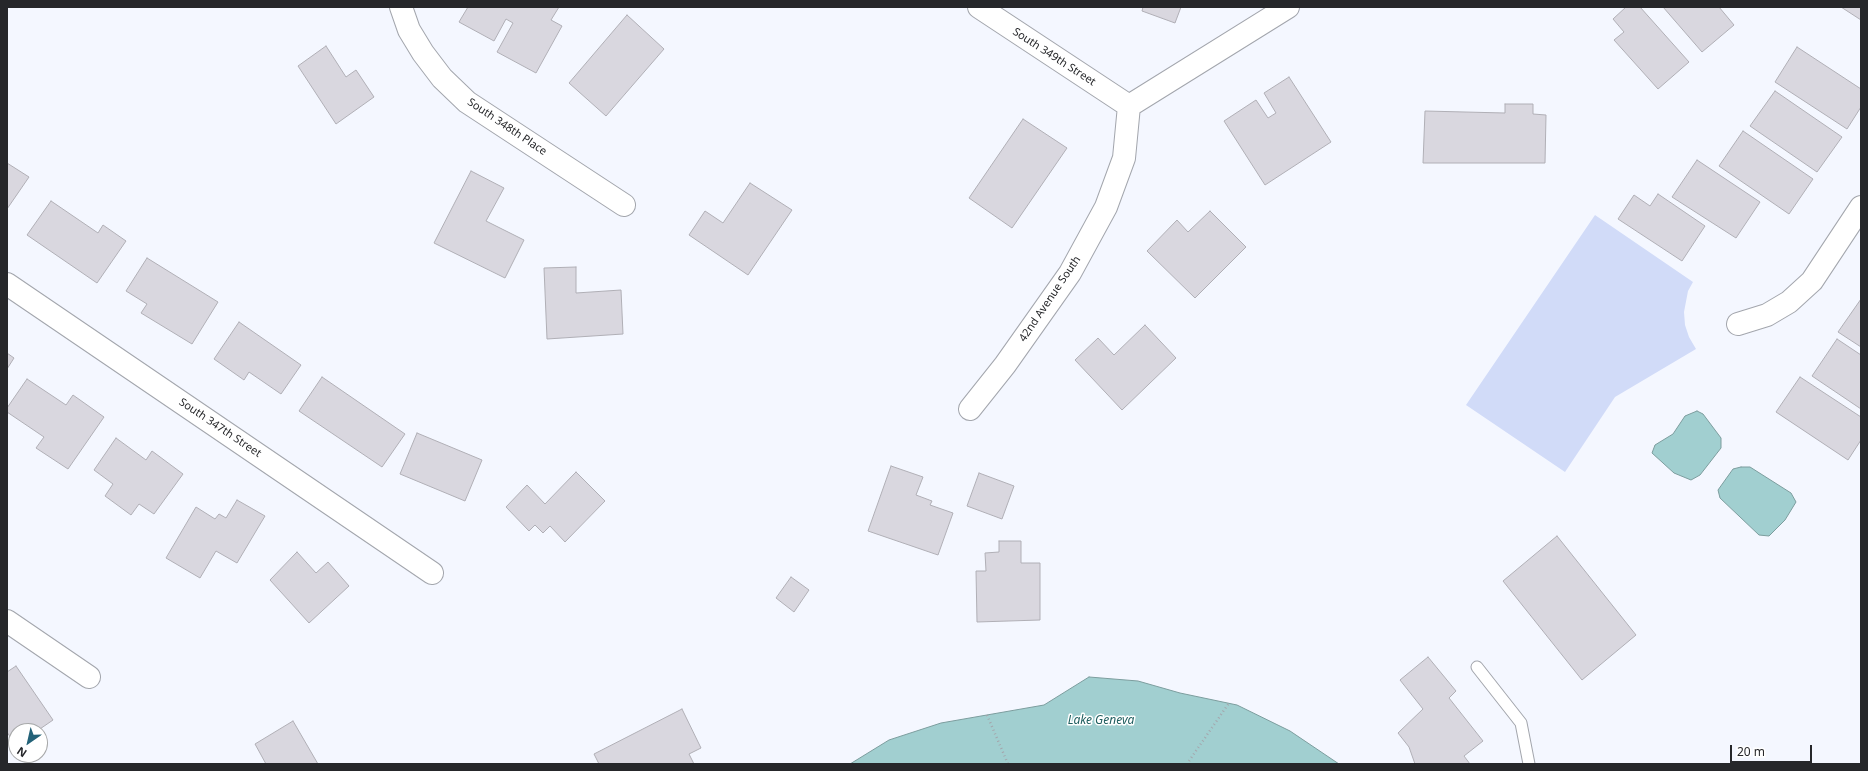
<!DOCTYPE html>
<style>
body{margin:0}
#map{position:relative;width:1868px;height:771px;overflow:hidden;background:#f4f7ff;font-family:"Noto Sans",sans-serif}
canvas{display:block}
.frame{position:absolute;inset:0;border:8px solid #26272a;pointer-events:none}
.north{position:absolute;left:8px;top:723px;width:40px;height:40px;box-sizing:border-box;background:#fff;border:1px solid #a8a9aa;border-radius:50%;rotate:214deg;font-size:11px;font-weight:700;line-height:16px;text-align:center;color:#26272a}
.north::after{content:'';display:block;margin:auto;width:14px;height:18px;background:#236278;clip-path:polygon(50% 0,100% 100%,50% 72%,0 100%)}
.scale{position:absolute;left:1730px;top:745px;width:82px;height:18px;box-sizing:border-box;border:2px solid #26272a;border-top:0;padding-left:5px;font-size:12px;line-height:14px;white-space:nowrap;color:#26272a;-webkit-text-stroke:3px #fff;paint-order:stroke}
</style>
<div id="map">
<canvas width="1868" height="771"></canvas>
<div class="frame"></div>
<div class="north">N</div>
<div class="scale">20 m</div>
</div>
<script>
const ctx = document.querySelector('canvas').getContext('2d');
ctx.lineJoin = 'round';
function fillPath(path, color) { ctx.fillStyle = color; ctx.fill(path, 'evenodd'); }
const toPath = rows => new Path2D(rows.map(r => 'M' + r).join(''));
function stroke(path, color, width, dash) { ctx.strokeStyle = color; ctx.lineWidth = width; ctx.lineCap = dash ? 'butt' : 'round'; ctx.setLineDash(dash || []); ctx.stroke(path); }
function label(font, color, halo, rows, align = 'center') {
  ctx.font = font + ' "Noto Sans",sans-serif'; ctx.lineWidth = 3; ctx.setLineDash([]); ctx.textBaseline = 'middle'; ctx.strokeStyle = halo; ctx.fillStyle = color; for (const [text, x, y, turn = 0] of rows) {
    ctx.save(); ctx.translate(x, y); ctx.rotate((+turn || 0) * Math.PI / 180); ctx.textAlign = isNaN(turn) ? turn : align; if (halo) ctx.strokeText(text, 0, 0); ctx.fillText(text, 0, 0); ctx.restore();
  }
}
fillPath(toPath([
 [1595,215,1693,282,1688,291,1684,312,1685,325,1689,337,1696,349,1615,397,1565,472,1466,405]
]), '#d1dbf8');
const water = toPath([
 [1697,411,1703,414,1721,438,1721,448,1700,475,1691,480,1674,473,1652,453,1655,445,1673,434,1685,416,1697,411],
 [1741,467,1750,467,1791,493,1796,502,1785,520,1769,536,1759,535,1720,498,1718,490,1733,469,1741,467],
 [1089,677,1138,681,1180,693,1237,705,1290,731,1339,764,850,764,889,740,941,723,1044,705,1089,677]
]);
fillPath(water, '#a1cfd0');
stroke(water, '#7c9d9e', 1);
const building = toPath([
 [468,7,559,7,551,20,562,26,536,73,497,52,513,23,506,19,494,41,459,22,468,7],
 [1143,7,1181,7,1175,23,1142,11,1143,7],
 [1626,7,1640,7,1689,62,1658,89,1614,40,1624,32,1613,19,1626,7],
 [1663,7,1719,7,1734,25,1702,52,1663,7],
 [1841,7,1861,7,1861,20,1841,7],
 [627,15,664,49,606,116,569,83,627,15],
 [326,46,346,77,356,70,374,97,336,124,298,66,326,46],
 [1797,47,1861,89,1861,107,1847,129,1775,82,1797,47],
 [1289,77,1331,142,1265,185,1224,121,1256,100,1268,118,1276,113,1264,93,1289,77],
 [1775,91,1842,137,1817,172,1750,126,1775,91],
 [1505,104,1533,104,1533,114,1546,115,1545,163,1423,163,1425,111,1505,113,1505,104],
 [1023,119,1067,148,1012,228,969,198,1023,119],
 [1743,131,1813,179,1789,214,1719,166,1743,131],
 [1697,160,1760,202,1736,238,1672,197,1697,160],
 [7,163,29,177,7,209,7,163],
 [471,171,504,188,486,221,524,240,505,278,434,243,471,171],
 [750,183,792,210,748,275,689,235,705,211,723,223,750,183],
 [1658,194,1705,226,1682,261,1618,219,1634,195,1650,206,1658,194],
 [51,201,98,233,103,225,126,241,97,283,27,235,51,201],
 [1210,211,1246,247,1195,298,1147,251,1177,220,1188,232,1210,211],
 [147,258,218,302,192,344,141,313,147,304,126,291,147,258],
 [576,267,576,293,621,290,623,334,547,339,544,268,576,267],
 [1861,299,1861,347,1838,332,1861,299],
 [239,322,301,365,281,394,249,372,244,380,214,359,239,322],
 [1145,325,1176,358,1122,410,1075,360,1098,338,1114,355,1145,325],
 [1837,339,1861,355,1861,409,1812,376,1837,339],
 [7,353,14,358,7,369,7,353],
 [322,377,405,434,382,467,299,411,322,377],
 [1800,377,1861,417,1861,440,1848,460,1776,412,1800,377],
 [27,379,66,405,73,395,104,417,68,469,36,448,44,437,7,412,7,408,27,379],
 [417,433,482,460,465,501,400,474,417,433],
 [116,438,146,460,152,451,183,474,154,514,139,504,131,515,105,496,113,484,94,470,116,438],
 [891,466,923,477,916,495,932,501,930,505,953,513,938,555,868,531,891,466],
 [576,472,605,501,565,542,550,526,543,533,535,525,529,531,506,507,527,485,545,504,576,472],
 [979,473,1014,486,1002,519,967,506,979,473],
 [237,500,265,516,237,563,216,551,200,578,166,558,196,507,215,519,219,514,226,518,237,500],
 [1557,536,1636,635,1582,680,1503,581,1557,536],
 [999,541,1021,541,1021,563,1040,563,1040,620,977,622,976,571,986,571,985,553,999,552,999,541],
 [297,552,316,573,328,562,349,586,309,623,270,580,297,552],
 [791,577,809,590,794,612,776,598,791,577],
 [1428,657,1456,691,1449,698,1483,741,1464,756,1470,764,1415,764,1409,747,1398,733,1423,709,1400,680,1428,657],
 [16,666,53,720,37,731,16,731,16,746,7,732,7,672,16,666],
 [682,709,701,748,689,754,694,764,599,764,594,754,682,709],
 [293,721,318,764,266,764,255,744,293,721]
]);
fillPath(building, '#d9d7df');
stroke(building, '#b0afb6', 1);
const service = toPath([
 [1477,667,1521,723,1529,764]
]);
const minor = toPath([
 [401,7,409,30,423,53,442,78,467,102,624,205],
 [979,7,1129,106],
 [7,284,432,573],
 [1738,324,1767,315,1789,302,1812,281,1861,207],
 [970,409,1005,365,1070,273,1106,207,1124,158,1129,106,1288,7],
 [7,621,89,677]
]);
stroke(service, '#a3a6ad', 13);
stroke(minor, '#a3a6ad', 24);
stroke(toPath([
 [987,715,1008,764],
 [1189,761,1229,703]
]), '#a4a6ac', 2.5, [1, 3]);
stroke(service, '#fff', 11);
stroke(minor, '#fff', 22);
label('11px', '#26272a', '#fff', [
 ["South 349th Street",1054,57,33],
 ["South 348th Place",507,127,34],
 ["42nd Avenue South",1050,299,-56],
 ["South 347th Street",220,428,34]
]);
label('italic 12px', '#1f5e5f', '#fff', [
 ["Lake Geneva",1101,721]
]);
</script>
